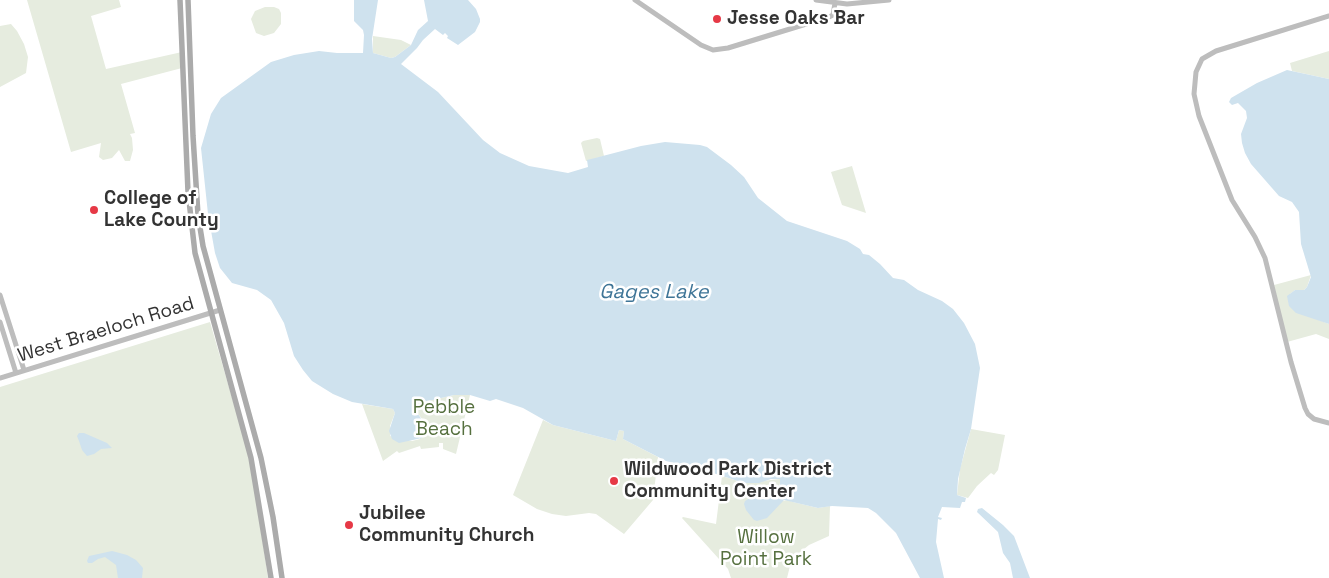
<!DOCTYPE html>
<style>
body{margin:0}
canvas{display:block;background:#fff}
</style>
<canvas width="1329" height="578"></canvas>
<script>
const ctx = document.querySelector('canvas').getContext('2d');
ctx.lineJoin = 'round';
function fillPath(path, color) { ctx.fillStyle = color; ctx.fill(path, 'evenodd'); }
const toPath = rows => new Path2D(rows.map(r => 'M' + r).join(''));
function stroke(path, color, width, dash) { ctx.strokeStyle = color; ctx.lineWidth = width; ctx.lineCap = dash ? 'butt' : 'round'; ctx.setLineDash(dash || []); ctx.stroke(path); }
function label(font, color, halo, rows, align = 'center') {
  ctx.font = font + ' "Space Grotesk",sans-serif'; ctx.lineWidth = 5; ctx.setLineDash([]); ctx.textBaseline = 'middle'; ctx.strokeStyle = halo; ctx.fillStyle = color; for (const [text, x, y, turn = 0] of rows) {
    ctx.save(); ctx.translate(x, y); ctx.rotate((+turn || 0) * Math.PI / 180); ctx.textAlign = isNaN(turn) ? turn : align; if (halo) ctx.strokeText(text, 0, 0); ctx.fillText(text, 0, 0); ctx.restore();
  }
}
fillPath(toPath([
 [27,0,119,0,121,7,91,16,106,69,182,52,182,68,121,84,135,133,130,134,132,138,133,150,130,161,125,161,119,150,112,158,103,160,99,157,101,143,71,152],
 [265,7,274,7,279,9,281,13,281,24,274,33,264,36,256,33,251,19,255,11],
 [11,24,17,31,24,44,28,57,26,73,0,87,0,26],
 [373,36,401,40,411,45,395,57,391,58,373,53],
 [1329,51,1329,79,1292,71,1290,63],
 [597,138,600,139,604,156,586,161,581,143,583,141],
 [852,166,866,213,842,205,831,172],
 [1311,275,1307,287,1304,290,1295,290,1290,294,1311,317,1329,324,1329,339,1316,334,1287,342,1274,285],
 [210,322,251,463,268,578,0,578,0,387],
 [454,395,470,395,456,454,443,449,443,443,439,443,439,447,421,449,420,446,399,453,397,451,383,461,362,404,393,409,395,413,390,426,390,436,412,441,420,439,422,419,413,407,414,404],
 [543,420,553,425,616,441,619,430,624,431,623,439,658,457,653,500,624,534,596,514,589,513,566,516,552,514,537,509,513,495],
 [971,429,1005,435,998,470,994,475,991,473,977,486,968,498,957,495,960,469],
 [722,476,744,483,780,479,781,481,775,494,768,494,782,501,788,500,793,502,818,508,830,506,829,536,809,545,798,554,790,566,787,578,731,578,728,569,682,518,683,517,716,524]
]), '#e6ecdf');
fillPath(toPath([
 [354,0,378,0,372,39,373,53,391,58,395,57,411,45,418,30,428,21,424,0,468,0,476,9,480,19,480,22,475,32,458,45,447,38,448,36,445,33,443,35,435,29,423,40,417,48,401,64,438,92,483,140,500,153,529,166,568,173,588,167,587,160,595,158,641,146,665,142,700,145,707,147,731,165,744,177,758,198,787,221,847,241,860,249,863,254,869,255,880,264,893,278,904,280,918,290,942,301,953,309,964,323,975,344,980,368,971,429,965,449,958,479,957,495,966,498,965,502,962,502,960,508,942,507,938,517,942,518,941,520,938,519,936,542,944,578,920,578,896,533,876,513,868,508,832,506,818,508,784,500,767,518,757,521,754,520,746,510,744,504,745,501,755,495,775,494,780,484,780,479,771,479,759,483,744,483,710,472,666,461,623,439,624,431,619,430,616,441,553,425,523,408,496,399,490,401,470,395,454,395,415,404,413,407,425,424,425,434,422,438,399,443,392,439,389,431,395,413,393,409,352,402,333,394,312,381,303,370,294,356,284,323,271,300,257,290,232,283,220,268,215,253,208,214,201,148,211,114,221,98,271,62,294,55,319,51,337,53,363,53,364,35,363,30,354,21],
 [1287,70,1329,79,1329,324,1296,313,1289,306,1287,296,1295,290,1304,290,1307,287,1311,277,1301,244,1299,212,1292,202,1279,196,1251,164,1245,153,1242,143,1241,134,1247,118,1246,111,1238,103,1232,105,1229,102,1231,98,1257,83],
 [79,433,84,433,107,443,112,448,101,449,94,454,87,456,82,450,79,441,77,436],
 [982,508,1003,525,1014,536,1030,578,1013,578,1010,563,1003,553,998,532,977,512,978,509],
 [112,551,127,555,136,560,143,568,142,578,118,578,116,565,105,557,98,559,92,563,88,563,87,561,89,556]
]), '#cfe2ee');
stroke(toPath([
 [635,0,701,45,713,50,728,48,829,17,833,15,835,3],
 [816,0,847,4,889,0],
 [1329,16,1216,51,1202,59,1196,72,1194,94,1199,116,1232,200,1255,237,1265,258,1291,362,1305,408,1308,414,1314,419,1329,423],
 [0,295,24,370],
 [0,322,16,373],
 [0,378,220,310]
]), '#bdbdbd', 5);
stroke(toPath([
 [180,0,188,192,195,253,251,458,271,578],
 [188,0,193,136,198,215,203,246,261,458,273,517,282,578]
]), '#ababab', 5.5);
for (const [x, y, r, color] of [
 [717,19,5,"#e63946"],
 [94,210,5,"#e63946"],
 [614,481,5,"#e63946"],
 [349,525,5,"#e63946"]
]) { const dot = new Path2D(); dot.arc(x, y, r, 0, 2 * Math.PI); ctx.fillStyle = color; ctx.fill(dot); stroke(dot, '#fff', 2); }
label('bold 19px', '#333', '#fff', [
 ["Jesse Oaks Bar",727,19],
 ["College of",104,199],
 ["Lake County",104,221],
 ["Wildwood Park District",624,470],
 ["Community Center",624,492],
 ["Jubilee",359,514],
 ["Community Church",359,536]
], 'left');
label('19px', '#333', '#fff', [
 ["West Braeloch Road",106,330,-17]
]);
label('19px', '#56703f', '#fff', [
 ["Pebble",444,408],
 ["Beach",444,430],
 ["Willow",766,538],
 ["Point Park",766,560]
]);
label('italic 20px', '#3f7597', '#fff', [
 ["Gages Lake",654,293]
]);
</script>
